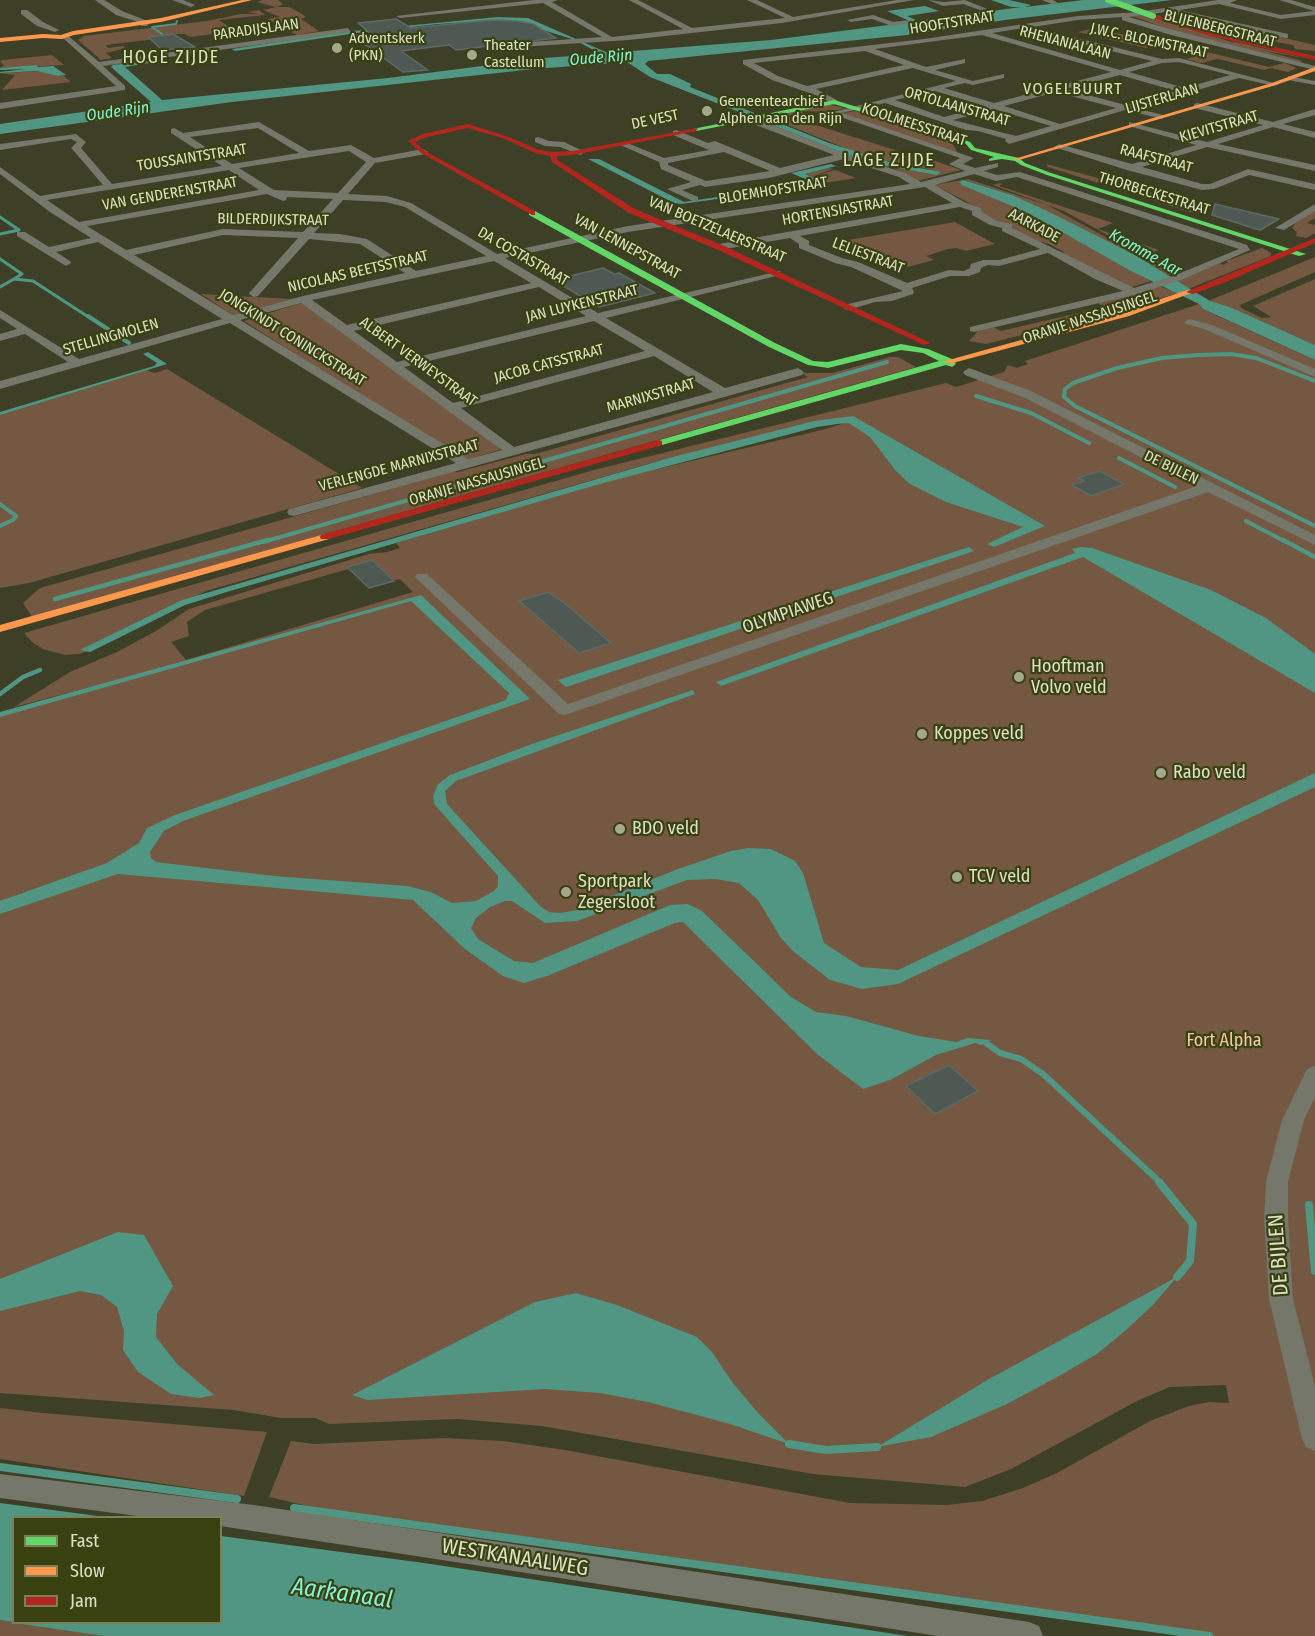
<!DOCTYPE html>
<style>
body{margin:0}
#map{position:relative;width:1315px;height:1636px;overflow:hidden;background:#3d4026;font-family:"Fira Sans Condensed",sans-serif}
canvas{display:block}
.legend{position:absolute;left:12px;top:1516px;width:210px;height:108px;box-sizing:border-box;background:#3a4110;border:2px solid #7a8159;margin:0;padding:8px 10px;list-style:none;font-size:18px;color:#dbe0c7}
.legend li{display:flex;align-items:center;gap:12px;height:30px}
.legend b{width:30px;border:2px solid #7a8159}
</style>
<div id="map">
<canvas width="1315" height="1636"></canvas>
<ul class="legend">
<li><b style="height:8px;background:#63d668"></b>Fast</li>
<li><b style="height:8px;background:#ff974d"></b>Slow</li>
<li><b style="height:8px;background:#b3261e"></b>Jam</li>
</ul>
</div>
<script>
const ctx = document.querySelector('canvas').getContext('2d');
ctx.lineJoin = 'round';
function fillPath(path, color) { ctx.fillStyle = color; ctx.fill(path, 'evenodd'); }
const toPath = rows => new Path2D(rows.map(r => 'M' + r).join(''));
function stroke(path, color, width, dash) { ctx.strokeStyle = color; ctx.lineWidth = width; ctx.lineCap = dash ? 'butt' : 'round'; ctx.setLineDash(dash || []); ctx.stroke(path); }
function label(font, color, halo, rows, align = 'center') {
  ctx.font = font + ' "Fira Sans Condensed",sans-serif'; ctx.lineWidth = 4.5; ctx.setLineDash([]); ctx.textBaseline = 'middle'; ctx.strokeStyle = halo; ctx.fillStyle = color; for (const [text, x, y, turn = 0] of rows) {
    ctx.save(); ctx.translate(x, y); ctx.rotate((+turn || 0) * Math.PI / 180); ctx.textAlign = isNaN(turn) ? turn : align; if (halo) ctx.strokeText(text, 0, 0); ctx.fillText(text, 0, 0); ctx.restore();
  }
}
fillPath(toPath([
 [262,0,278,0,283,4,277,7,289,7,299,12,306,17,301,19,319,31,297,35,267,19,280,17,263,10,276,7,257,2],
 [259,10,265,15,219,20,235,31,190,37,185,34,170,34,159,35,155,39,106,45,108,48,123,46,126,48,106,53,112,58,101,60,78,40,84,36,207,21,241,14,258,14,247,12],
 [1173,12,1315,45,1315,51,1295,49,1293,45,1249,37],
 [1144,15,1235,43,1231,41,1309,59,1261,50,1303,61,1296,63,1176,32,1132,16],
 [1091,29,1103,30,1161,43,1146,48,1078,32],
 [1169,43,1269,67,1284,63,1297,68,1288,72,1271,68,1264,70,1218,59,1201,63,1186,59,1204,54,1164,44],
 [52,55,64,65,0,68,4,65,0,61,3,60],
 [45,71,58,76,64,76,71,82,2,90,15,75,0,73],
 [825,104,846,108,827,112,802,111,803,113,787,116,914,156,918,155,961,170,917,181,893,168,941,174,928,169,892,163,860,154,765,116],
 [855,111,950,140,958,153,838,114],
 [1046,164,1205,207,1193,213,1048,167],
 [829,168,833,169,816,175,820,178,818,175,835,170,856,178,825,183,804,174],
 [968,179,1047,205,1173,274,1168,275,1135,255,1012,195,963,180,959,183,1028,213,1151,281,1129,288,1059,254,1064,252,1049,244,1029,239,1011,229,1012,226,997,221,980,212,982,210,935,185],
 [1000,183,1002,184,999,186,1113,223,1098,229,1159,250,1147,254,1170,267,1167,268,1064,211,993,185],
 [1315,210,1315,218,1307,223,1315,225,1315,233,1306,238,1296,236,1297,232,1292,228,1296,222],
 [955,222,995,244,966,251,957,248,948,249,926,256,934,260,908,267,842,241],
 [1262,248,1271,253,1271,256,1188,289,1176,280,1220,263,1223,265,1228,262,1226,261],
 [1315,257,1315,272,1240,305,1241,308,1262,318,1271,317,1253,306,1315,279,1315,345,1230,307,1208,301],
 [1159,286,1178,293,1126,309,986,344,969,341,978,331,993,327,1001,331,1104,307,1098,303],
 [201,294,292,299,233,315],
 [301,303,502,449,469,459,465,458,345,386,244,321],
 [1199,304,1203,309,1213,314,1315,360,1315,1636,1215,1636,597,1546,339,1513,269,1497,291,1441,314,1444,445,1438,503,1441,565,1450,850,1503,947,1505,982,1501,1023,1488,1057,1473,1150,1421,1189,1406,1209,1402,1229,1403,1226,1385,1170,1387,1139,1400,1011,1469,965,1487,813,1474,542,1426,457,1419,329,1424,315,1418,281,1418,234,1410,0,1393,0,715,94,686,14,707,70,672,117,652,156,631,189,609,369,554,387,552,400,548,396,543,615,479,826,429,857,419,853,416,662,460,206,591,92,650,79,654,65,655,43,649,32,642,24,633,594,470,946,383,956,387,1004,372,1008,365,1017,368,1028,364,1025,361],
 [373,562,392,581,400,579,413,592,186,660,171,642,189,636,187,622,205,610],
 [890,357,898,357,916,367,32,617,23,603,40,588,452,472,458,472,526,454,535,454,808,377,802,373,833,373],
 [167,369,362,488,29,583,0,588,0,415,146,370,155,373],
 [0,1408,43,1413,267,1432,244,1496,0,1459],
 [0,1620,14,1622,104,1636,0,1636]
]), '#745841');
fillPath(toPath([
 [991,0,1009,0,1031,5,1025,7,1083,0,1172,0,1005,20,907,35,648,61,645,64,657,74,670,74,691,84,690,87,829,143,892,163,941,172,937,175,869,163,650,77,627,62,534,69,232,102,0,134,0,124,151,102,111,67,113,65,147,61,150,63,125,67,162,100,388,78,545,58,771,40,912,22,887,11,925,6,939,11,907,16,918,21,1021,7,1011,7],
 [498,17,528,18,608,53,599,53,575,40,543,30,529,23,505,20,438,24,357,33,235,51,232,49,342,32],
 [37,65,38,67,53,66,66,75,58,76,37,71,0,73,0,72,26,69,0,70,0,68],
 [588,159,599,159,684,202,810,183,810,181,791,173,831,164,836,166,805,174,827,184,681,204,674,203],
 [963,180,1012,195,1043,209,1135,255,1210,301,1230,307,1315,345,1315,360,1203,309,1199,304,1131,271,1028,213,962,185,959,182],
 [148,352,167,364,0,415,0,412,154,366,157,363,143,354],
 [853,416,1045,526,994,547,987,544,1023,527,946,502,910,484,896,471,870,437,849,423,837,424,817,427,600,484,230,591,185,605,90,652,80,650,182,600,669,458,814,421],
 [969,547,974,551,566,687,558,680],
 [1080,547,1092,548,1211,590,1266,618,1315,654,1315,693,1083,557,721,686,716,682,1075,553,1072,549],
 [421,595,530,699,183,821,164,831,150,852,151,858,156,862,274,876,407,886,431,892,452,903,476,901,494,891,498,886,498,876,434,804,433,796,438,784,450,775,529,745,693,690,695,694,456,781,445,791,447,804,541,907,549,912,560,913,578,910,675,870,731,851,749,848,771,849,795,861,803,873,824,943,861,967,898,970,1315,773,1315,787,898,984,862,989,830,980,793,951,781,938,758,900,739,883,715,879,687,880,577,921,545,923,512,901,505,901,490,907,476,918,471,928,478,939,514,961,533,963,670,905,688,904,702,911,791,997,816,1012,846,1016,919,1036,956,1042,968,1038,991,1040,981,1045,975,1043,936,1055,890,1080,863,1089,817,1054,683,922,675,923,547,976,524,983,503,976,465,949,413,900,118,874,0,914,0,901,107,863,139,843,147,828,175,815,506,700,509,693,411,601,0,717,0,712],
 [118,1232,144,1235,173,1286,157,1314,156,1337,177,1364,214,1395,199,1398,171,1394,138,1372,123,1350,124,1331,117,1307,101,1295,80,1291,0,1311,0,1279],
 [1177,1277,1153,1305,1126,1330,1097,1354,1059,1376,1007,1404,931,1437,877,1447,989,1379],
 [576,1293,617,1305,697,1337,712,1352,732,1382,759,1414,789,1444,730,1424,648,1402,600,1393,545,1389,367,1400,352,1395,535,1302],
 [0,1503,105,1517,14,1518,13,1622,0,1620],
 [221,1536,424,1563,908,1636,104,1636,15,1623,220,1622]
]), '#509683');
stroke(toPath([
 [162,34,152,27,176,24,177,21]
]), '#509683', 2);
stroke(toPath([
 [0,217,19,230,0,234],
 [0,259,22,274,14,279,33,281,90,318],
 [0,287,14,279]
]), '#509683', 3);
stroke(toPath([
 [88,316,129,343],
 [1315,381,1256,358,1231,354,1198,355,1162,358,1117,368,1073,383,1065,389,1064,397,1075,406,1315,526],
 [976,396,1031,413,1089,443],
 [1119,458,1175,487],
 [0,504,16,516,13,520,0,526],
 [1246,521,1286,542],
 [263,542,887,362]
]), '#509683', 4);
stroke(toPath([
 [1283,540,1315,557],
 [55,599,268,540],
 [0,694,23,677,40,670]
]), '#509683', 4.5);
stroke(toPath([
 [986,1043,1000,1053,1021,1059,1043,1074,1161,1183]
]), '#509683', 6);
stroke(toPath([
 [1159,1182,1193,1224,1190,1261,1177,1277],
 [1309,1205,1315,1271],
 [789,1444,826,1450,877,1447],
 [0,1467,237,1499],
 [294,1508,1209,1636]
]), '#509683', 8);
const building = toPath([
 [396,19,411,28,492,20,517,21,533,24,556,38,456,50,449,45,401,51,428,70,403,72,360,41,377,39,358,23,396,19],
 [173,34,195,47,162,50,148,37,173,34],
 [1215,204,1279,219,1260,230,1256,229,1212,215,1215,204],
 [603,268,614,274,619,273,655,293,599,307,553,280,603,268],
 [1099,471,1124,484,1091,496,1072,485,1084,481,1078,478,1099,471],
 [372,560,394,581,369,588,347,567,372,560],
 [548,592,562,601,611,643,579,653,519,601,548,592],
 [949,1065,978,1091,935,1114,906,1086,949,1065]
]);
fillPath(building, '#4f5954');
stroke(building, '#5f6963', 1.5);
fillPath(toPath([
 [95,0,104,0,122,11,150,22,147,26,141,26,141,23,116,15,95,0],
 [172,0,183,0,195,5,191,7,172,0],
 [534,0,558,0,552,2,612,37,683,29,629,0,638,0,692,28,785,18,747,0,757,0,793,17,897,0,914,0,782,23,629,40,519,47,515,45,516,43,602,37,543,3,400,18,396,16,534,0],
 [928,0,944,2,965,0,992,11,988,13,963,4,943,6,928,0],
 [1042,0,1053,0,1058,3,1054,5,1042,0],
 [1218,0,1237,0,1230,3,1281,15,1314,11,1279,0,1291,0,1315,7,1315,15,1281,19,1219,4,1179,10,1288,34,1288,38,1285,38,1177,14,1174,11,1129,17,1177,31,1315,66,1315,70,1171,35,1122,20,1122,17,1078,20,1033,27,1162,59,1179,58,1278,84,1274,86,1239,78,1135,108,1163,115,1163,119,1125,110,1009,144,1005,141,1006,139,978,131,966,130,885,103,842,113,974,158,963,164,975,168,998,163,998,167,984,171,997,175,1020,172,1247,245,1250,250,1181,280,1138,294,974,332,970,331,970,327,1123,291,1095,279,1048,253,999,266,988,265,981,268,980,272,969,276,950,276,912,288,914,292,913,294,892,301,875,302,848,310,844,309,844,305,903,291,851,267,835,263,799,248,799,244,790,238,719,250,714,247,719,244,952,203,925,187,628,232,505,258,598,313,780,271,780,275,606,318,725,388,798,368,804,372,802,375,728,396,294,516,289,515,287,512,289,509,456,463,230,323,0,389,0,381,68,362,25,334,0,341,0,334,17,329,0,318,0,310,79,359,222,319,98,242,56,252,70,261,71,263,66,266,17,236,17,232,25,232,49,247,91,238,50,212,0,174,0,167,40,196,103,185,73,150,71,148,77,142,71,139,0,150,0,144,76,134,86,142,81,148,112,184,222,166,171,133,171,129,174,128,183,133,259,122,309,151,351,145,374,158,423,149,428,152,426,154,375,163,348,194,387,196,411,203,497,254,628,226,910,184,899,177,844,159,769,178,705,187,700,185,682,190,698,197,698,201,695,202,667,189,691,182,661,169,659,162,618,144,625,142,664,158,709,150,673,135,673,131,676,130,708,143,715,141,780,168,834,155,743,120,742,118,746,115,847,154,905,173,921,182,965,171,949,164,960,158,829,113,956,81,913,68,816,89,837,100,838,102,834,105,821,97,772,80,743,64,743,60,924,39,1078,16,1138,12,1218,0],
 [1024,28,1025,30,1152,61,1120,70,992,33,1024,28],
 [982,35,1111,72,994,103,944,88,965,83,973,85,1004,78,1004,74,973,81,935,70,965,63,965,59,926,67,875,49,982,35],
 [865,51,904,65,807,86,778,76,754,63,865,51],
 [1179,62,1230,75,1185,88,1129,72,1162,63,1179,62],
 [1120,75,1176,91,1125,105,1066,89,1120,75],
 [935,91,985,106,944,117,895,100,935,91],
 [1056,92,1116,108,1060,124,1004,106,1056,92],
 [994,109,1051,126,1016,136,953,120,994,109],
 [258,128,299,153,232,164,190,137,258,128],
 [349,151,366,162,338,193,274,190,239,168,349,151],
 [724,152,770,171,706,181,668,165,668,163,724,152],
 [229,170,259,190,79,222,47,200,229,170],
 [974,174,996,181,1017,177,1239,249,1173,276,1134,288,1012,228,1012,224,997,221,982,212,981,208,964,202,935,185,974,174],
 [267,194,283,201,286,200,287,197,333,199,303,232,223,229,126,250,87,226,267,194],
 [343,200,386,202,405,207,486,256,416,271,367,239,340,234,314,233,343,200],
 [960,207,972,211,972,215,990,225,1002,228,1002,231,1040,249,999,260,983,260,971,264,970,268,964,271,949,270,907,283,858,262,842,258,809,245,809,241,800,236,960,207],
 [223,235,298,238,250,292,249,294,254,297,258,296,309,239,360,244,405,273,303,296,233,315,134,255,223,235],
 [494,261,531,283,347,325,312,300,494,261],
 [539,287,586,316,397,362,354,331,539,287],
 [301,303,447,410,502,450,468,459,240,320,301,303],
 [594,321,645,351,453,403,404,367,594,321],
 [654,356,713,392,514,447,461,408,654,356],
 [21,10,27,10,43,22,59,30,55,32,37,26,21,14,21,10],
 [873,15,893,22,910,20,914,22,892,26,872,19,851,22,847,20,873,15],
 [348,28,351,32,103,66,125,86,125,90,0,109,0,103,116,86,63,38,62,36,66,34,99,62,348,28],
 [1288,76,1315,81,1315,85,1288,80,1288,76],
 [1197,103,1273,122,1315,109,1315,115,1283,124,1315,132,1315,138,1273,127,1218,144,1315,165,1315,171,1207,147,1142,167,1202,184,1210,184,1248,169,1315,184,1315,190,1249,175,1214,189,1202,190,1127,170,1054,147,1059,144,1132,164,1196,145,1129,126,1129,122,1207,142,1263,125,1194,108,1194,104,1197,103],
 [538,137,549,141,564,142,585,152,580,155,560,147,545,146,535,142,535,138,538,137],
 [1315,204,1315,211,1284,230,1275,228,1315,204],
 [1190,319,1212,325,1315,369,1315,377,1204,329,1186,324,1184,322,1190,319],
 [969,368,1031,391,1315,535,1315,545,1208,492,565,715,559,714,415,577,417,574,427,574,568,704,1197,486,1023,397,965,375,963,372,969,368],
 [1315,1066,1315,1097,1304,1120,1288,1182,1288,1218,1293,1299,1315,1386,1315,1451,1306,1447,1302,1439,1269,1299,1264,1218,1266,1182,1282,1120,1307,1069,1315,1066],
 [0,1474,254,1505,1029,1622,1039,1626,1043,1636,938,1636,220,1526,220,1518,152,1518,0,1498,0,1474]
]), '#747769');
fillPath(toPath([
 [834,100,963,139,970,142,975,148,1019,158,1025,163,1051,173,1306,254,1299,256,1047,175,1021,165,1015,161,1002,159,989,161,989,159,994,157,971,150,966,144,959,141,834,104,696,131,693,129,834,100],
 [529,211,535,211,775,343,813,361,828,362,901,344,928,349,952,359,956,364,952,367,946,365,662,445,656,445,656,441,939,361,923,353,901,350,828,368,808,365,769,347,529,215,529,211]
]), '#63d668');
fillPath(toPath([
 [242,0,252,0,161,22,74,35,62,39,43,38,0,42,0,38,43,34,61,35,73,31,161,18,242,0],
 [1315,67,1315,71,1276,85,1019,160,1014,159,1272,83,1315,67],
 [1187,290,1194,292,1129,316,949,364,945,361,1123,312,1187,290],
 [325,534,329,535,329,539,0,632,0,625,325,534]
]), '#ff974d');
fillPath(toPath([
 [1153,14,1212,33,1315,56,1315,60,1208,35,1151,17,1153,14],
 [468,124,509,137,539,150,553,152,573,151,698,128,696,131,573,155,557,156,557,160,635,209,722,245,931,343,924,345,716,249,629,213,552,162,550,156,535,153,505,139,468,128,427,137,415,142,425,151,535,211,535,215,532,215,421,153,408,141,423,134,468,124],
 [1315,238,1315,243,1226,282,1193,294,1186,292,1315,238],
 [659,440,662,441,662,445,329,539,321,539,320,537,321,535,659,440]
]), '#b3261e');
stroke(toPath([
 [1108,0,1153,16]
]), '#63d668', 6);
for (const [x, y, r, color] of [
 [337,48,6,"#a4a88f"],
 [472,55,6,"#a4a88f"],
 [707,111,6,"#a4a88f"],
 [1019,677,6,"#a4a88f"],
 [922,734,6,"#a4a88f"],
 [1161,773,6,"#a4a88f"],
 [620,829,6,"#a4a88f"],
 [957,877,6,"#a4a88f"],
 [566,892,6,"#a4a88f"]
]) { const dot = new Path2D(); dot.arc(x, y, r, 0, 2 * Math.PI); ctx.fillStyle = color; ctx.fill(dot); stroke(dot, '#3a4110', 2); }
label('15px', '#dbe0c7', '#3a4110', [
 ["HOOFTSTRAAT",952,23,-9],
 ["BLIJENBERGSTRAAT",1220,29,14],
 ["PARADIJSLAAN",256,30,-8],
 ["J.W.C. BLOEMSTRAAT",1149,41,12],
 ["RHENANIALAAN",1065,43,15],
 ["LIJSTERLAAN",1162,99,-16],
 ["ORTOLAANSTRAAT",957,107,16],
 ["DE VEST",655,120,-12],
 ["KOOLMEESSTRAAT",914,125,18],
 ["KIEVITSTRAAT",1219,127,-16],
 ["TOUSSAINTSTRAAT",192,158,-9],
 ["RAAFSTRAAT",1156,159,15],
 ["BLOEMHOFSTRAAT",773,191,-9],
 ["VAN GENDERENSTRAAT",170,194,-10],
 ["THORBECKESTRAAT",1154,194,17],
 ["HORTENSIASTRAAT",838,211,-10],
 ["BILDERDIJKSTRAAT",273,220,1],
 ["AARKADE",1034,226,28],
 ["VAN BOETZELAERSTRAAT",717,230,23],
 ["VAN LENNEPSTRAAT",627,247,29],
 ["LELIESTRAAT",868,256,21],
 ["DA COSTASTRAAT",523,257,30],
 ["NICOLAAS BEETSSTRAAT",358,272,-13],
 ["JAN LUYKENSTRAAT",582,304,-14],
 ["ORANJE NASSAUSINGEL",1090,318,-18],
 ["STELLINGMOLEN",111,337,-16],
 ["JONGKINDT CONINCKSTRAAT",292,338,32],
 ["ALBERT VERWEYSTRAAT",418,362,36],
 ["JACOB CATSSTRAAT",549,364,-15],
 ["MARNIXSTRAAT",651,396,-16],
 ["VERLENGDE MARNIXSTRAAT",399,466,-15],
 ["DE BIJLEN",1171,468,26],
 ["ORANJE NASSAUSINGEL",477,482,-16]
]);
label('15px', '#dbe0c7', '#3a4110', [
 ["Adventskerk",349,39],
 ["(PKN)",349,56],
 ["Theater",484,46],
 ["Castellum",484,63],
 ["Gemeentearchief",719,102],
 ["Alphen aan den Rijn",719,119]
], 'left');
label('italic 16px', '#82f2d8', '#3a4110', [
 ["Oude Rijn",601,58,-5],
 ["Oude Rijn",118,112,-8],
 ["Kromme Aar",1145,253,29]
]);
ctx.letterSpacing = '1.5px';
label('16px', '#dbe0c7', '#3a4110', [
 ["VOGELBUURT",1073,90]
]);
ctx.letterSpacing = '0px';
ctx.letterSpacing = '1.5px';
label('18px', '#dbe0c7', '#3a4110', [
 ["HOGE ZIJDE",171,58],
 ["LAGE ZIJDE",889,161]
]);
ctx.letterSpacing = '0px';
label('18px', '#dbe0c7', '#3a4110', [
 ["OLYMPIAWEG",788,613,-19]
]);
label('18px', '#dbe0c7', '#3a4110', [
 ["Hooftman",1031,667],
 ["Volvo veld",1031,688],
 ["Koppes veld",934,734],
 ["Rabo veld",1173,773],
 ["BDO veld",632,829],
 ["TCV veld",969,877],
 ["Sportpark",578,882],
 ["Zegersloot",578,903]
], 'left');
label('18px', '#f6c8a9', '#3a4110', [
 ["Fort Alpha",1224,1041]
]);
label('21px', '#dbe0c7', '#3a4110', [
 ["DE BIJLEN",1279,1255,-94],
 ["WESTKANAALWEG",515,1558,9]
]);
label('italic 24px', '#82f2d8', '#3a4110', [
 ["Aarkanaal",342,1594,8]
]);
</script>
